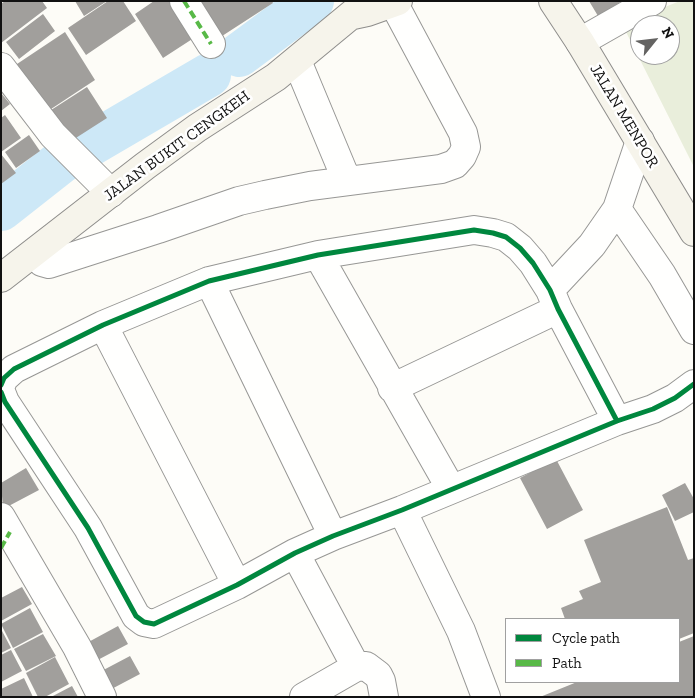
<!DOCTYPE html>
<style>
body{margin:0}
#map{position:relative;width:695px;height:698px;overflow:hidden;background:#fdfcf7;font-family:"Zilla Slab",serif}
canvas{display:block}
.frame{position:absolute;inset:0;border:2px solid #111;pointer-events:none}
.legend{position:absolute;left:505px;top:618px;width:175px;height:65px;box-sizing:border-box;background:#fff;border:1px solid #a0a0a0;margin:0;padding:6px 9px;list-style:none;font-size:15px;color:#111}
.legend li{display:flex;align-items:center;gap:10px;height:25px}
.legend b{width:25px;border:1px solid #a0a0a0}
.north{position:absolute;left:630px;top:15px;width:50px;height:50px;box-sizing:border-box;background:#fff;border:1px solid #a0a0a0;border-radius:50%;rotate:61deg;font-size:14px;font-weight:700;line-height:20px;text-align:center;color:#111}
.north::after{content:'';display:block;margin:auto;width:18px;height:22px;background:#646362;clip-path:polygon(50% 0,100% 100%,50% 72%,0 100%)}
</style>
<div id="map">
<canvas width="695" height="698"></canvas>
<div class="frame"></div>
<ul class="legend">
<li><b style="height:6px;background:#00873e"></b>Cycle path</li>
<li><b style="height:6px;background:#58b947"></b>Path</li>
</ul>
<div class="north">N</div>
</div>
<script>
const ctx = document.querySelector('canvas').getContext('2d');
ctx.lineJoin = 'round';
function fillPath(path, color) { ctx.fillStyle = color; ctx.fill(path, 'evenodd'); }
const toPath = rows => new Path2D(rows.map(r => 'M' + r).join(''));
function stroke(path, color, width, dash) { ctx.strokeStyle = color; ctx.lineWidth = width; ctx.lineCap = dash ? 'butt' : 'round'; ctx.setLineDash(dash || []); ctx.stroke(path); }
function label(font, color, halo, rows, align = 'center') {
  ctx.font = font + ' "Zilla Slab",serif'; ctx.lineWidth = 5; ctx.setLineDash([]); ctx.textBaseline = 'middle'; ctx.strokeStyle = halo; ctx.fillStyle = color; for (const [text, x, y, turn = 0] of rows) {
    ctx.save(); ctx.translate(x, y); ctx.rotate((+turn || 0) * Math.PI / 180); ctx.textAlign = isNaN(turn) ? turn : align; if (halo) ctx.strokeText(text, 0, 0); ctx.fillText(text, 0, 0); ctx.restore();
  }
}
fillPath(toPath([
 [680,1,694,1,694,167,622,24],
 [640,25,670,25,670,55,640,55]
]), '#e9eedb');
stroke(toPath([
 [239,55,312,1],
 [1,209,62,161,209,75]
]), '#cde8f7', 44);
fillPath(toPath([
 [5,1,42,1,47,8,1,43,1,4],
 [75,1,107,1,84,16],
 [108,1,123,1,136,21,86,55,68,28],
 [154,1,179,1,200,34,163,58,135,14],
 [195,1,272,1,273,3,219,38],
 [589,1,622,1,598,16],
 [43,14,55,31,19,59,6,42],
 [65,32,95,80,45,113,14,66],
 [87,87,107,118,68,143,48,112],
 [1,93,10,104,1,111],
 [5,115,21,138,1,152,1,118],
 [29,135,40,151,16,168,5,152],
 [1,154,16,173,1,184],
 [556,459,583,510,547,529,520,478],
 [26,468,39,490,3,509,1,483],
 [685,483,694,499,694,512,675,521,662,495],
 [667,507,688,560,694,558,694,633,679,639,679,619,565,619,561,608,583,599,579,591,601,582,584,540],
 [22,587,32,604,1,621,1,598],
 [30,608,43,632,13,648,1,624],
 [118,626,128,644,92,663,83,645],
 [1,629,11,648,1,653],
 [43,634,56,656,26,671,14,649],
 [694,636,694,697,540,697,577,682,679,682,679,642],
 [11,650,22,671,1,682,1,655],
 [130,656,140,674,104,693,94,675],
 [55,657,69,684,45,697,38,697,26,673],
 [24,678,33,697,1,697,1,689],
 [72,686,78,697,51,697]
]), '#a19f9c');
const street = toPath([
 [184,1,211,44],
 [580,42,652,1],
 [297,61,347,181],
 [1,67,53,135,111,193],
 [617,209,662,275,694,330],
 [36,252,42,262,49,264,158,229,239,201,265,195,310,186,441,169,455,164,462,156,466,147,463,133,394,4],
 [318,255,451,489],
 [209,281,333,536],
 [550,290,592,245,617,209,640,141],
 [103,325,237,585],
 [1,385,4,378,14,369,103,325,209,281,318,255,474,230,493,233,506,237,520,248,533,263,550,290,558,309,617,421],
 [392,388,558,309],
 [1,392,5,402,88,528,136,616,144,622,154,624,237,585,295,553,333,536,402,510,617,421,653,409,675,398,694,384],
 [402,510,461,631,486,697],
 [1,517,77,647,102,697],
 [295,553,356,667],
 [304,697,356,667,366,666,378,675,381,681,384,697]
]);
const secondary = toPath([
 [553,1,580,42,694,232],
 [353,15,367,12,398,1],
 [1,278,145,166,197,128,276,77,368,1]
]);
stroke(street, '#979795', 30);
stroke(secondary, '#8e8d8b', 30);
stroke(street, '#fffffe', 28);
stroke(secondary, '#f6f4eb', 28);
stroke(toPath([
 [184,1,211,44],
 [1,548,10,532]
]), '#58b947', 4, [8, 4]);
stroke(toPath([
 [1,385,4,378,14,369,103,325,209,281,318,255,474,230,493,233,506,237,520,248,533,263,550,290,558,309,617,421],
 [1,392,5,402,88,528,136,616,144,622,154,624,237,585,295,553,333,536,402,510,617,421,653,409,675,398,694,384]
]), '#00873e', 5);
label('16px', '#111', '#fff', [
 ["JALAN MENPOR",624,116,59],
 ["JALAN BUKIT CENGKEH",177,146,-36]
]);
</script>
